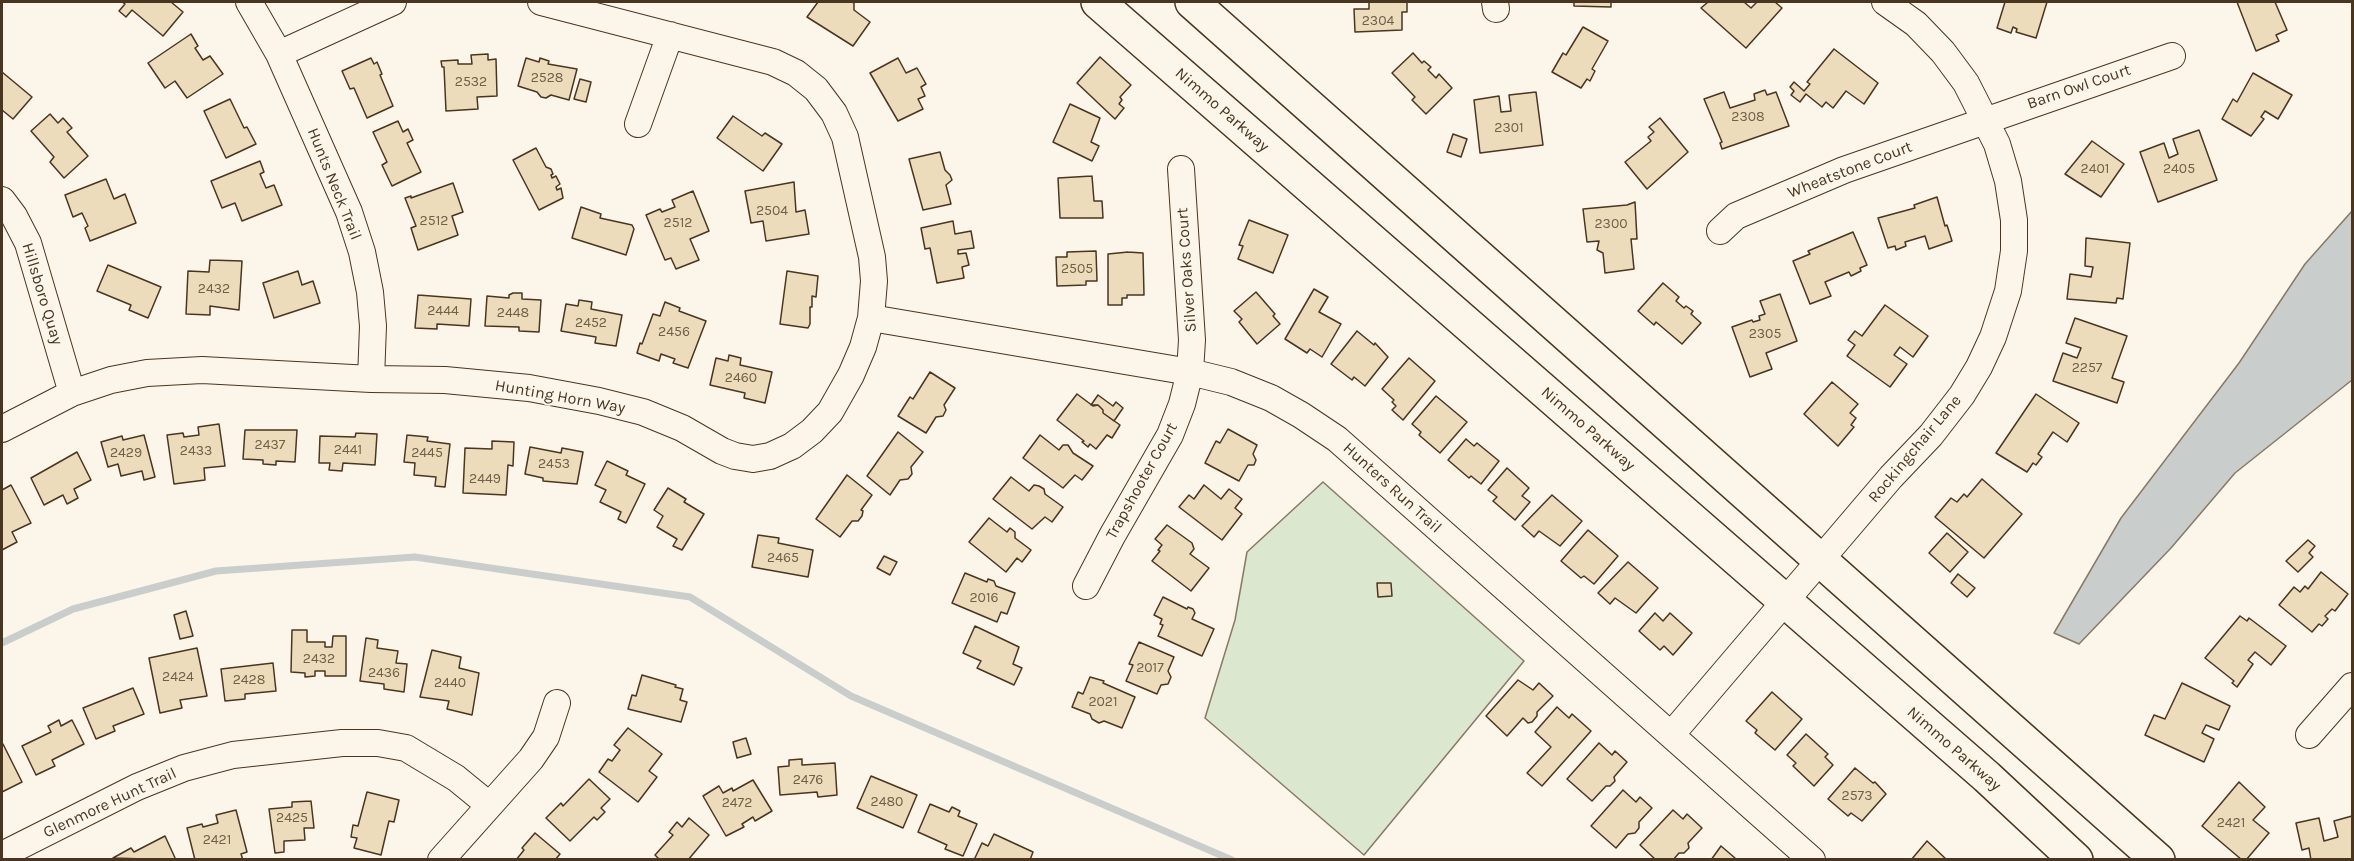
<!DOCTYPE html>
<html>
<head>
<meta charset="utf-8">
<style>
	body { margin:0 }
	#map { position:relative; width:2354px; height:861px; overflow:hidden; background:#fbf6e9; font-family:Karla,sans-serif }
	canvas { display:block }
	.frame { position:absolute; inset:0; border:3px solid #4a3520; pointer-events:none }
</style>
</head>
<body>
<div id="map">
<canvas width="2354" height="861"></canvas>
<div class="frame"></div>
</div>
<script>
const context = document.querySelector('canvas').getContext('2d');
context.lineJoin = 'round';
function paint(path, color) { context.fillStyle = color; context.fill(path, 'evenodd'); }
const toPath = rows => new Path2D(rows.map(r => 'M' + r).join(''));
function strokePath(path, color, width, dash) { context.strokeStyle = color; context.lineWidth = width; context.lineCap = dash ? 'butt' : 'round'; context.setLineDash(dash || []); context.stroke(path); }
function label(font, color, halo, rows, align = 'center') {
  context.font = font + ' Karla,sans-serif'; context.lineWidth = 4.5; context.setLineDash([]); context.textBaseline = 'middle'; context.strokeStyle = halo; context.fillStyle = color; for (const [text, x, y, turn = 0] of rows) {
    context.save(); context.translate(x, y); context.rotate((+turn || 0) * Math.PI / 180); context.textAlign = isNaN(turn) ? turn : align; if (halo) context.strokeText(text, 0, 0); context.fillText(text, 0, 0); context.restore();
  }
}
const green = toPath([
	[1323,482,1524,661,1364,855,1205,718,1235,620,1247,552,1323,482]
]);
const water = toPath([
	[2352,211,2352,380,2235,473,2171,548,2079,644,2054,633,2121,518,2239,363,2305,264,2352,211]
]);
const stream = toPath([
	[2,643,73,609,216,571,415,557,690,597,851,696,1232,860]
]);
const building = toPath([
	[122,2,171,2,183,12,163,36,132,10,126,17,119,11,125,4,122,2],
	[818,2,852,2,854,3,854,10,870,22,853,46,807,17,818,2],
	[1369,2,1407,2,1407,12,1402,12,1402,30,1355,32,1354,9,1369,9,1369,2],
	[1574,2,1611,2,1611,7,1574,6,1574,2],
	[1708,2,1744,2,1751,8,1757,2,1775,2,1782,8,1746,48,1701,8,1708,2],
	[2005,2,2047,2,2036,38,2016,32,2017,29,2013,27,2011,33,1997,28,2005,2],
	[2237,2,2275,2,2287,30,2276,35,2279,41,2256,51,2237,2],
	[1583,27,1608,41,1592,69,1595,71,1590,81,1587,79,1581,88,1552,72,1563,53,1566,55,1583,27],
	[191,34,198,46,195,48,203,60,210,56,223,74,187,98,175,81,165,88,148,63,191,34],
	[1834,49,1878,83,1864,104,1846,91,1833,108,1826,102,1822,107,1806,94,1800,102,1791,95,1794,91,1790,87,1794,82,1804,91,1810,84,1807,82,1834,49],
	[1413,53,1422,63,1424,61,1431,67,1428,70,1436,78,1439,74,1452,88,1426,114,1412,100,1415,97,1392,73,1413,53],
	[488,54,488,60,496,59,497,96,477,97,478,109,446,111,444,67,442,67,441,61,458,60,458,64,472,64,471,55,488,54],
	[1100,57,1131,85,1120,97,1122,100,1119,104,1124,108,1115,119,1077,83,1100,57],
	[371,58,374,64,377,62,382,74,380,75,393,106,367,118,354,88,350,89,342,71,371,58],
	[526,58,539,62,540,58,549,61,548,64,577,69,569,100,551,95,546,98,541,97,537,92,518,86,526,58],
	[898,58,906,73,917,68,926,84,921,87,925,96,918,99,923,109,898,121,870,73,898,58],
	[2,72,32,97,13,119,2,110,2,72],
	[2253,73,2292,95,2278,119,2265,111,2261,117,2264,119,2251,136,2222,119,2233,99,2237,102,2253,73],
	[580,79,591,82,586,102,574,99,580,79],
	[1765,90,1767,95,1776,92,1789,126,1722,149,1720,143,1722,142,1704,99,1724,92,1730,108,1755,100,1754,94,1765,90],
	[1536,92,1543,145,1480,153,1474,100,1499,96,1501,112,1511,111,1509,95,1536,92],
	[230,99,244,128,247,127,256,144,226,158,204,111,230,99],
	[1070,104,1100,118,1091,142,1099,146,1092,161,1053,142,1070,104],
	[50,114,58,123,63,118,72,128,67,132,88,156,64,178,50,162,54,157,31,131,50,114],
	[733,116,762,136,765,133,782,144,763,171,717,138,733,116],
	[1660,118,1688,152,1647,189,1625,162,1651,141,1648,137,1654,132,1649,127,1660,118],
	[398,121,403,132,408,129,413,140,407,143,421,172,392,186,382,165,387,162,373,132,398,121],
	[2199,130,2217,180,2158,202,2140,152,2164,143,2169,158,2178,154,2173,139,2199,130],
	[1453,134,1467,139,1461,157,1447,152,1453,134],
	[2092,141,2124,164,2101,197,2065,174,2092,141],
	[536,148,546,167,551,169,553,174,551,175,552,178,556,176,560,184,556,187,557,190,561,188,563,198,539,210,513,160,536,148],
	[940,152,945,170,950,175,952,180,946,185,951,204,923,210,909,159,940,152],
	[260,161,264,172,260,174,266,188,274,185,282,205,242,221,235,203,222,208,211,181,260,161],
	[1092,176,1094,201,1102,201,1103,218,1060,218,1058,178,1092,176],
	[106,179,114,199,125,194,136,223,90,241,85,228,88,226,82,213,73,217,65,195,106,179],
	[794,182,796,212,805,210,809,234,766,241,763,221,751,223,745,191,794,182],
	[453,183,463,212,452,216,458,235,418,250,411,228,416,226,405,198,411,196,411,198,453,183],
	[693,191,709,231,690,239,699,260,676,269,671,258,665,260,646,215,660,209,662,212,675,207,672,200,693,191],
	[1937,197,1945,226,1947,225,1952,241,1929,249,1925,236,1905,242,1906,246,1896,250,1895,246,1888,248,1878,218,1915,208,1914,205,1937,197],
	[1635,202,1637,239,1631,239,1634,269,1605,273,1603,253,1597,250,1599,241,1587,242,1583,209,1627,205,1635,202],
	[581,207,601,214,600,218,632,225,634,229,626,255,572,238,581,207],
	[1249,220,1288,235,1273,273,1238,259,1243,246,1239,245,1249,220],
	[953,221,955,234,971,231,974,248,958,250,958,254,966,253,969,265,962,267,964,278,937,283,930,248,925,249,921,228,953,221],
	[1853,232,1867,265,1860,268,1861,271,1851,276,1849,272,1825,282,1831,296,1810,304,1793,261,1810,254,1808,251,1853,232],
	[2086,238,2130,243,2123,299,2117,298,2116,303,2067,299,2070,274,2091,277,2093,267,2085,266,2086,238],
	[1096,251,1097,281,1086,281,1086,285,1057,286,1056,257,1067,257,1067,252,1096,251],
	[1128,252,1143,253,1144,295,1127,295,1127,298,1122,298,1122,305,1108,305,1108,254,1128,252],
	[210,260,242,261,239,310,210,306,210,315,186,314,188,271,209,272,210,260],
	[108,265,161,287,148,318,129,310,131,305,97,291,108,265],
	[298,271,302,285,313,281,320,303,274,318,263,283,298,271],
	[787,271,818,276,816,297,812,296,812,307,810,307,810,324,808,328,780,324,787,271],
	[1663,283,1679,297,1676,301,1684,308,1686,306,1693,311,1691,314,1701,323,1682,344,1656,322,1654,325,1638,311,1663,283],
	[1314,289,1328,297,1319,312,1341,324,1322,357,1310,349,1307,353,1285,339,1314,289],
	[1256,292,1275,314,1273,316,1280,324,1257,344,1239,322,1242,319,1234,311,1256,292],
	[513,293,522,293,522,299,541,300,539,332,519,331,519,327,485,326,487,296,509,298,509,295,513,293],
	[1780,294,1797,341,1766,353,1772,369,1750,377,1732,327,1752,320,1753,322,1760,320,1759,316,1765,314,1760,301,1780,294],
	[418,295,471,299,469,326,437,324,437,329,415,328,418,295],
	[579,300,592,302,591,309,622,315,616,346,595,343,596,337,561,331,566,304,578,306,579,300],
	[665,302,680,308,679,311,706,321,688,368,673,363,675,359,661,354,659,361,637,353,640,343,642,344,653,314,660,316,665,302],
	[1885,305,1928,336,1913,357,1900,347,1894,355,1907,364,1890,387,1847,356,1855,345,1848,340,1855,331,1862,336,1885,305],
	[2075,318,2127,336,2112,378,2124,382,2117,403,2053,381,2063,353,2077,358,2081,348,2066,343,2075,318],
	[1357,331,1374,345,1375,343,1388,357,1365,386,1354,377,1352,380,1331,364,1357,331],
	[729,355,741,358,740,365,772,372,765,403,744,398,745,393,710,385,716,358,728,361,729,355],
	[1409,358,1435,381,1403,420,1392,410,1396,406,1392,402,1394,400,1382,389,1409,358],
	[930,372,955,388,944,405,946,410,943,416,936,417,926,433,898,416,910,397,913,399,930,372],
	[1832,382,1858,404,1850,413,1856,418,1851,425,1854,427,1838,446,1804,414,1832,382],
	[1077,394,1093,406,1098,405,1103,410,1103,413,1120,425,1112,438,1107,435,1096,449,1090,444,1088,447,1082,442,1084,441,1057,420,1077,394],
	[2036,394,2079,423,2067,442,2053,432,2038,454,2042,457,2036,465,2033,463,2027,472,1996,453,2036,394],
	[1098,395,1113,406,1116,402,1123,408,1114,421,1103,413,1103,410,1098,405,1091,405,1098,395],
	[1436,396,1467,422,1440,453,1419,435,1421,432,1412,424,1436,396],
	[219,424,225,466,204,468,205,480,174,484,167,435,183,433,184,437,199,435,198,427,219,424],
	[1228,429,1257,445,1253,454,1256,460,1254,465,1248,465,1239,481,1205,463,1216,441,1220,443,1228,429],
	[245,430,297,430,295,462,276,461,276,465,263,464,263,460,243,459,245,430],
	[898,432,923,452,911,467,912,474,908,479,900,480,890,495,867,476,898,432],
	[356,433,377,434,375,465,343,463,342,471,329,470,330,463,319,463,320,436,355,437,356,433],
	[144,435,155,477,144,480,142,471,121,476,118,464,108,467,101,442,122,436,123,440,144,435],
	[407,435,428,437,427,441,450,444,445,487,435,486,436,477,414,475,415,463,404,462,407,435],
	[1040,435,1059,450,1063,445,1068,445,1073,453,1093,466,1082,480,1075,475,1063,488,1023,458,1040,435],
	[1466,439,1474,446,1477,443,1499,461,1481,484,1471,476,1469,478,1448,460,1466,439],
	[492,441,514,442,513,466,508,465,506,495,463,493,465,448,492,449,492,441],
	[530,447,561,453,562,448,583,452,577,484,543,481,543,478,525,474,530,447],
	[77,452,91,480,74,489,78,498,67,504,63,495,44,505,31,478,77,452],
	[607,461,628,471,626,475,645,484,626,523,618,519,621,512,600,502,606,490,595,485,607,461],
	[1507,468,1529,488,1522,496,1530,502,1515,520,1493,501,1497,497,1488,490,1507,468],
	[847,475,872,495,861,510,863,511,862,516,858,521,852,521,840,537,816,519,847,475],
	[1011,477,1029,491,1034,485,1039,486,1044,489,1045,494,1063,507,1052,522,1045,517,1032,529,993,499,1011,477],
	[1982,479,2022,514,1984,558,1935,517,1951,498,1957,502,1964,494,1967,497,1982,479],
	[11,485,31,523,12,532,17,542,2,550,2,490,11,485],
	[1204,485,1221,499,1229,489,1242,499,1235,508,1242,514,1222,540,1179,507,1189,495,1194,499,1204,485],
	[668,488,686,499,684,502,704,514,682,550,673,546,677,539,657,527,663,516,654,510,668,488],
	[1552,495,1582,521,1560,546,1539,531,1534,537,1522,526,1552,495],
	[989,518,1007,532,1010,528,1015,532,1015,538,1031,550,1022,562,1017,558,1006,572,969,542,989,518],
	[1167,525,1192,543,1194,549,1190,554,1209,568,1191,591,1152,561,1160,551,1158,550,1162,545,1155,539,1167,525],
	[1588,530,1618,556,1594,584,1584,576,1581,578,1561,561,1588,530],
	[1947,533,1968,552,1950,572,1929,553,1947,533],
	[758,535,779,538,778,543,813,550,808,577,752,567,758,535],
	[2308,540,2315,546,2309,553,2313,557,2298,572,2286,561,2308,540],
	[884,556,897,562,890,575,877,568,884,556],
	[1628,562,1658,588,1636,613,1615,598,1610,604,1598,593,1628,562],
	[2321,572,2348,594,2335,611,2332,609,2325,616,2328,619,2322,626,2319,624,2312,632,2279,605,2294,587,2300,592,2305,586,2308,589,2321,572],
	[965,573,987,582,988,579,994,581,996,586,1015,593,1007,614,1001,612,997,622,952,603,965,573],
	[1958,574,1975,588,1967,597,1951,583,1958,574],
	[1377,583,1391,583,1392,596,1378,597,1377,583],
	[1163,597,1187,609,1188,607,1193,609,1195,613,1192,619,1214,629,1202,656,1158,636,1163,625,1160,624,1162,619,1154,615,1163,597],
	[186,611,193,636,180,639,174,615,186,611],
	[1655,613,1663,621,1670,613,1692,633,1673,655,1664,646,1660,650,1639,631,1655,613],
	[2240,616,2247,621,2249,618,2286,646,2271,665,2255,652,2248,660,2253,664,2237,687,2232,683,2234,681,2205,658,2240,616],
	[975,626,1019,647,1013,664,1022,668,1014,685,977,668,981,661,963,653,975,626],
	[292,630,307,630,307,642,325,642,325,647,332,647,333,636,346,636,346,676,325,676,325,671,315,671,315,676,305,677,305,673,291,672,292,630],
	[366,638,378,640,377,648,398,651,396,663,407,664,404,692,384,689,384,684,360,681,366,638],
	[1139,642,1174,657,1168,671,1171,677,1168,684,1161,685,1157,694,1126,681,1133,665,1129,664,1139,642],
	[197,648,207,696,180,700,182,708,160,713,149,658,197,648],
	[432,650,461,657,459,668,479,673,472,715,447,709,449,701,420,697,432,650],
	[273,663,276,691,245,694,245,699,225,701,221,669,273,663],
	[642,675,676,685,675,687,683,689,680,700,687,702,681,722,628,709,632,695,636,696,642,675],
	[1090,677,1104,681,1103,683,1135,697,1122,728,1104,721,1099,723,1092,719,1090,714,1072,707,1078,692,1083,694,1090,677],
	[1518,680,1533,690,1539,683,1553,696,1537,712,1537,716,1532,722,1528,723,1523,718,1507,736,1486,716,1518,680],
	[2182,683,2230,706,2219,730,2206,725,2202,733,2214,739,2204,762,2145,735,2154,715,2165,719,2182,683],
	[133,688,144,714,113,726,115,731,96,739,83,708,133,688],
	[1772,692,1802,719,1775,750,1755,733,1757,730,1746,721,1772,692],
	[1557,707,1569,718,1572,714,1591,731,1542,786,1527,773,1551,747,1535,732,1557,707],
	[59,720,61,726,72,720,84,744,52,760,55,766,36,775,22,746,51,732,48,726,59,720],
	[628,728,662,754,649,771,657,777,638,802,599,772,608,759,612,761,620,750,614,745,628,728],
	[1806,734,1828,754,1825,757,1833,765,1814,786,1793,766,1796,763,1787,755,1806,734],
	[746,738,751,754,737,758,733,742,746,738],
	[1599,743,1612,755,1615,751,1627,762,1614,777,1615,781,1610,786,1606,786,1592,801,1567,779,1599,743],
	[3,744,22,782,2,792,2,745,3,744],
	[802,759,802,765,835,763,837,795,818,797,817,792,780,795,778,767,789,766,789,760,802,759],
	[1855,768,1873,783,1875,782,1886,794,1862,821,1851,813,1848,816,1828,799,1855,768],
	[871,776,917,795,903,828,857,808,871,776],
	[589,779,610,799,601,808,605,812,597,820,594,817,570,841,546,818,561,803,563,806,589,779],
	[753,780,772,811,755,821,753,817,742,824,744,827,726,836,703,796,719,786,723,793,732,788,733,791,753,780],
	[2239,782,2265,807,2253,820,2269,833,2246,860,2242,860,2202,826,2239,782],
	[1623,790,1636,802,1640,797,1652,808,1639,822,1639,828,1635,833,1628,834,1616,848,1591,826,1623,790],
	[367,792,399,800,394,822,389,821,381,855,354,848,357,838,351,837,353,825,358,826,367,792],
	[311,801,314,828,304,828,305,840,284,841,284,852,275,853,269,809,292,807,292,802,311,801],
	[930,804,949,812,952,807,960,811,958,816,977,824,963,856,945,849,947,845,918,832,930,804],
	[236,810,247,852,241,854,243,860,195,860,187,828,202,824,203,827,218,823,216,815,236,810],
	[1673,810,1683,819,1687,814,1702,828,1688,843,1689,848,1684,853,1679,853,1673,860,1656,860,1640,845,1673,810],
	[2352,816,2352,860,2311,860,2309,848,2302,850,2296,823,2319,818,2324,841,2338,837,2334,821,2352,816],
	[689,818,709,835,688,860,660,860,655,855,673,835,669,832,677,822,682,827,689,818],
	[535,833,560,854,555,860,516,860,524,850,522,848,535,833],
	[994,834,1033,852,1030,860,974,860,982,843,988,846,994,834],
	[165,836,176,860,113,858,131,848,134,852,165,836],
	[1927,841,1947,860,1911,860,1927,841],
	[1721,846,1735,858,1734,860,1711,860,1721,846]
]);
const minor = toPath([
	[249,2,279,54,349,212,362,252,370,292,373,326,371,379],
	[1495,2,1496,9],
	[279,54,393,2],
	[638,124,670,35],
	[2,200,14,216,28,243,72,393],
	[1720,231,1736,216,1844,170,2172,56],
	[871,318,1190,372,1231,382,1271,398,1301,415,1337,439,1812,860],
	[2,429,72,393,111,380,147,373,202,370,371,379,445,380,529,388,599,401,643,412,682,428,722,451,735,456,753,459,770,456,792,446,812,431,830,412,851,375,863,347,871,318,874,281,872,257,845,137,834,113,816,89,796,73,773,62,541,2],
	[1086,586,1112,536,1170,435,1182,404,1190,372,1192,340,1181,169],
	[1671,735,1891,477,1931,435,1962,395,1979,367,1993,337,2008,291,2014,251,2014,220,2008,181,1997,144,1966,83,1943,52,1916,24,1885,2],
	[2309,735,2352,686],
	[2,855,137,787,184,768,233,755,342,743,378,743,406,748,456,778,489,805],
	[441,860,531,759,546,737,557,703]
]);
const highway = toPath([
	[1098,2,1987,777,2076,860],
	[1192,2,2158,860]
]);
const numberNames = [
	["2304",1378,21],
	["2528",547,78],
	["2532",471,82],
	["2308",1748,117],
	["2301",1509,128],
	["2401",2095,169],
	["2405",2179,169],
	["2504",772,211],
	["2512",434,221],
	["2512",678,223],
	["2300",1611,224],
	["2505",1077,269],
	["2432",214,289],
	["2444",443,311],
	["2448",513,313],
	["2452",591,323],
	["2456",674,332],
	["2305",1765,334],
	["2257",2087,368],
	["2460",741,378],
	["2437",270,445],
	["2441",348,450],
	["2433",196,451],
	["2429",126,453],
	["2445",427,453],
	["2453",554,464],
	["2449",485,479],
	["2465",783,558],
	["2016",984,598],
	["2432",319,659],
	["2017",1150,668],
	["2436",384,673],
	["2424",178,677],
	["2428",249,680],
	["2440",450,683],
	["2021",1103,702],
	["2476",808,780],
	["2573",1857,796],
	["2480",887,802],
	["2472",737,803],
	["2425",292,818],
	["2421",2231,823],
	["2421",217,840]
];
const streetNames = [
	["Barn Owl Court",2079,87,-19],
	["Nimmo Parkway",1222,110,41],
	["Wheatstone Court",1850,170,-21],
	["Hunts Neck Trail",334,184,68],
	["Silver Oaks Court",1187,270,-94],
	["Hillsboro Quay",42,294,73],
	["Hunting Horn Way",560,397,10],
	["Nimmo Parkway",1588,429,41],
	["Rockingchair Lane",1915,449,-50],
	["Trapshooter Court",1142,481,-61],
	["Hunters Run Trail",1392,488,42],
	["Nimmo Parkway",1954,749,41],
	["Glenmore Hunt Trail",110,803,-25]
];
paint(green, '#dce7d0');
strokePath(green, '#887966', 1.5);
paint(water, '#c9cecd');
strokePath(water, '#887966', 1.5);
strokePath(stream, '#c9cecd', 7);
paint(building, '#ecdcbc');
strokePath(building, '#4a3520', 1.5);
strokePath(minor, '#4a3520', 28);
strokePath(highway, '#4a3520', 36);
strokePath(minor, '#fbf6e9', 26);
strokePath(highway, '#fbf6e9', 33);
label('14px', '#725f47', null, numberNames);
label('16px', '#4a3520', '#fbf6e9', streetNames);
</script>
</body>
</html>
